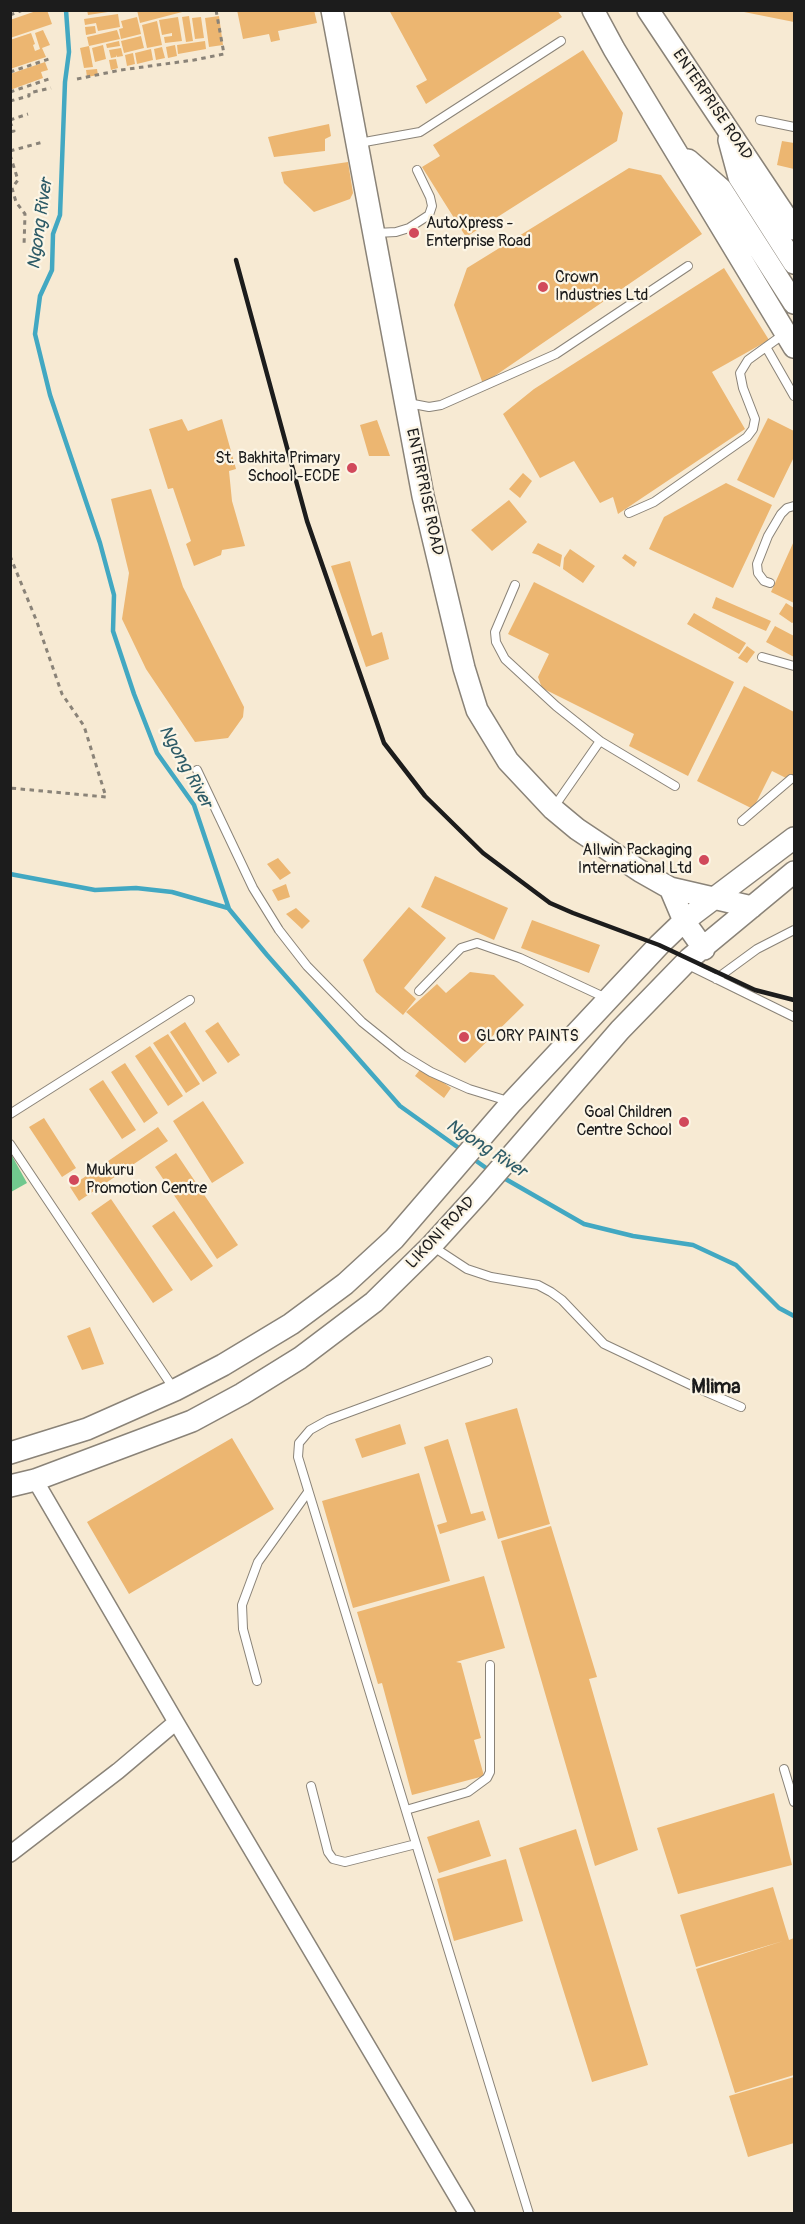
<!DOCTYPE html>
<html>
<head>
<meta charset="utf-8">
<style>
	body { margin:0 }
	#map { position:relative; width:805px; height:2224px; overflow:hidden; background:#f7ead3; font-family:Pangolin,sans-serif }
	canvas { display:block }
	.frame { position:absolute; inset:0; border:12px solid #1c1c1c; pointer-events:none }
</style>
</head>
<body>
<div id="map">
<canvas width="805" height="2224"></canvas>
<div class="frame"></div>
</div>
<script>
const context = document.querySelector('canvas').getContext('2d');
context.lineJoin = 'round';
function paint(path, color) { context.fillStyle = color; context.fill(path, 'evenodd'); }
const toPath = rows => new Path2D(rows.map(r => 'M' + r).join(''));
function strokePath(path, color, width, dash) { context.strokeStyle = color; context.lineWidth = width; context.lineCap = dash ? 'butt' : 'round'; context.setLineDash(dash || []); context.stroke(path); }
function label(font, color, halo, rows, align = 'center') {
  context.font = font + ' Pangolin,sans-serif'; context.lineWidth = 4.5; context.setLineDash([]); context.textBaseline = 'middle'; context.strokeStyle = halo; context.fillStyle = color; for (const [text, x, y, turn = 0] of rows) {
    context.save(); context.translate(x, y); context.rotate((+turn || 0) * Math.PI / 180); context.textAlign = isNaN(turn) ? turn : align; if (halo) context.strokeText(text, 0, 0); context.fillText(text, 0, 0); context.restore();
  }
}
const green = toPath([
	[11,1154,27,1183,11,1192,10,1192]
]);
const stream = toPath([
	[66,10,69,52,65,82,60,215,53,234,52,270,40,296,35,334,50,395,100,543,114,595,113,631,134,694,157,753,194,805,229,909,267,955,400,1106,463,1151],
	[10,874,95,890,136,888,172,892,228,908],
	[472,1158,489,1170],
	[502,1177,584,1224,633,1236,693,1245,736,1265,779,1308,794,1316]
]);
const building = toPath([
	[39,10,47,10,52,24,10,38,10,20],
	[87,10,108,10,108,12,88,15],
	[137,10,186,10,186,11,140,23],
	[237,10,314,10,317,23,278,31,280,40,271,42,269,34,243,39],
	[389,10,557,10,562,17,426,104,416,86,427,80],
	[745,10,794,10,794,22,744,12],
	[118,14,120,27,98,31,96,23,85,25,84,19],
	[189,16,193,41,186,42,182,17],
	[219,16,223,45,209,47,205,18],
	[137,17,141,34,121,39,119,29,123,28,121,21],
	[178,17,182,41,165,43,164,37,172,36,172,33,162,35,159,20],
	[201,17,204,38,195,39,192,18],
	[157,21,162,45,147,48,142,25],
	[95,26,96,33,86,35,85,27],
	[43,30,50,45,42,48,46,57,10,69,10,40,31,33,35,44,33,45,35,51,40,49,35,33],
	[117,30,120,39,89,46,87,37],
	[141,36,144,48,124,53,121,41],
	[119,41,120,46,107,48,106,44],
	[205,41,206,49,178,54,177,45],
	[103,45,106,59,95,62,92,48],
	[175,45,177,56,168,58,166,47],
	[89,46,93,67,84,68,80,48],
	[162,47,165,58,156,60,154,49],
	[121,48,123,56,117,57,116,55,116,57,111,58,109,50],
	[151,49,153,60,137,64,135,53],
	[583,50,623,113,617,141,466,237,422,167,440,156,433,145],
	[133,53,135,64,127,66,125,55],
	[116,59,118,68,111,70,109,60],
	[45,62,48,70,41,72,43,78,10,90,10,74],
	[97,69,98,75,87,77,86,70],
	[329,124,331,136,325,139,325,151,274,157,268,137],
	[782,141,794,143,794,169,777,165],
	[348,162,353,193,350,199,314,212,284,183,281,172],
	[629,168,661,175,702,234,483,384,454,305,467,268],
	[724,268,769,340,712,372,745,429,618,514,613,497,600,503,574,461,540,478,503,414,534,389],
	[768,418,794,431,794,457,774,498,737,480],
	[182,419,188,431,222,419,236,469,229,471,232,501,245,546,222,550,221,555,194,566,186,544,191,541,173,488,168,489,149,429],
	[377,420,390,456,369,456,360,425],
	[523,473,532,481,520,498,509,489],
	[726,483,772,505,733,588,649,549,664,517],
	[151,489,183,587,244,707,243,717,228,738,195,742,146,669,122,619,129,573,111,499],
	[509,500,527,522,492,551,471,530],
	[794,541,794,603,771,592],
	[538,543,562,555,560,567,538,555,532,553],
	[570,549,595,566,583,583,563,569,564,558],
	[625,554,637,562,634,567,622,558],
	[350,561,372,636,382,632,389,659,366,667,331,566],
	[534,582,734,682,688,776,629,746,634,734,542,688,538,677,549,654,508,634],
	[716,597,771,621,766,631,712,608],
	[786,603,794,608,794,622,792,623,779,614],
	[694,613,746,643,739,654,687,624],
	[775,626,794,636,794,657,766,642],
	[747,646,755,652,747,663,738,658],
	[744,686,794,712,794,782,772,771,753,809,697,781],
	[278,858,291,873,280,880,267,864],
	[435,876,508,908,494,940,421,907],
	[286,884,290,897,278,901,272,890],
	[409,907,446,938,404,988,416,999,403,1015,376,992,363,960],
	[296,908,310,921,302,929,286,914],
	[532,920,600,945,589,973,521,948],
	[470,972,494,975,524,1005,465,1063,406,1012,437,984,446,993],
	[185,1022,217,1073,203,1082,170,1032],
	[218,1022,240,1055,228,1063,205,1031],
	[168,1034,200,1084,186,1093,153,1043],
	[150,1046,183,1096,168,1106,135,1056],
	[125,1063,158,1113,144,1123,111,1072],
	[422,1067,451,1088,444,1098,415,1076],
	[103,1080,136,1130,122,1139,89,1089],
	[203,1101,244,1163,212,1183,173,1121],
	[44,1118,76,1168,62,1177,29,1127],
	[158,1127,168,1141,79,1201,70,1187],
	[176,1153,238,1245,217,1259,155,1167],
	[111,1199,173,1290,153,1303,91,1213],
	[174,1211,213,1266,191,1281,152,1226],
	[90,1327,104,1364,82,1370,67,1336],
	[517,1408,550,1524,498,1539,465,1423],
	[400,1424,406,1444,362,1458,355,1439],
	[232,1438,274,1509,129,1594,87,1522],
	[448,1439,471,1514,483,1511,486,1520,440,1534,437,1525,447,1522,424,1447],
	[419,1473,450,1581,353,1608,322,1501],
	[551,1526,597,1677,589,1679,638,1850,595,1866,501,1541],
	[484,1576,505,1648,456,1662,461,1663,481,1738,474,1740,484,1776,412,1795,382,1683,378,1684,357,1612],
	[774,1793,792,1865,678,1894,657,1828],
	[479,1820,491,1856,439,1873,427,1837],
	[576,1829,648,2065,592,2082,519,1848],
	[506,1859,523,1921,454,1941,437,1879],
	[773,1887,789,1940,794,1938,794,2075,735,2093,696,1969,783,1941,696,1967,680,1915],
	[794,2077,794,2143,748,2157,729,2096]
]);
const path = toPath([
	[10,15,23,10],
	[10,72,49,59],
	[77,79,121,70,194,60,224,54,216,10],
	[10,92,49,79],
	[10,101,29,96,29,93,51,88],
	[10,120,28,114],
	[10,122,14,131,10,132],
	[10,151,43,142],
	[10,155,18,180,12,188,16,202,25,214,24,246],
	[10,556,37,622,62,694,84,726,106,797,10,788]
]);
const lane = toPath([
	[760,120,794,127],
	[359,143,420,132,561,41],
	[376,233,396,232,409,228,429,215,432,206,430,197,417,170],
	[766,347,794,396],
	[408,403,429,407,441,405,556,354,688,266],
	[629,513,654,502,747,437,753,429,755,419,743,388,740,373,748,360,784,334],
	[770,583,764,581,758,573,757,564,768,536,781,514,787,508,794,506],
	[515,585,495,632,496,642,505,659,556,706,600,741,554,807],
	[762,657,794,666],
	[600,741,675,786],
	[197,770,253,888,279,930,307,966,362,1022,403,1055,431,1072,469,1089,508,1101],
	[742,821,791,779],
	[686,964,794,1017],
	[716,979,757,949,794,930],
	[419,991,461,948,477,943,520,958,606,998],
	[10,1114,190,1000],
	[10,1144,174,1389],
	[432,1246,467,1269,491,1277,538,1285,551,1292,562,1300,604,1344,697,1388,741,1407],
	[488,1361,328,1420,310,1430,299,1443,298,1457,529,2214],
	[257,1681,243,1629,242,1605,258,1562,308,1492],
	[784,1769,794,1802],
	[311,1786,328,1852,333,1859,345,1862,416,1844],
	[406,1810,468,1792,487,1778,490,1772,490,1665]
]);
const street = toPath([
	[35,1480,176,1722,467,2214],
	[10,1854,118,1771,176,1722]
]);
const secondary = toPath([
	[332,10,423,496,464,668,477,710,508,761,553,809,577,829,640,871,670,888],
	[593,10,614,49,794,347],
	[648,10,794,229],
	[729,140,739,177,794,263],
	[688,160,721,189,794,303],
	[704,949,684,921,670,888,752,907],
	[10,1453,87,1429,175,1390,223,1365,291,1324,345,1284,394,1239,512,1102,659,945,684,921,794,838],
	[10,1486,35,1480,192,1421,242,1394,300,1358,374,1302,431,1246,480,1192,620,1030,689,959,794,872]
]);
const rail = toPath([
	[236,260,307,521,384,743,425,796,483,853,550,903,573,913,659,945,755,990,794,1000]
]);
const markers = [
	[414,233,6,"#d1495b"],
	[543,287,6,"#d1495b"],
	[352,468,6,"#d1495b"],
	[704,860,6,"#d1495b"],
	[464,1037,6,"#d1495b"],
	[684,1122,6,"#d1495b"],
	[74,1180,6,"#d1495b"]
];
const streetNames = [
	["ENTERPRISE ROAD",712,105,56],
	["ENTERPRISE ROAD",424,492,78],
	["LIKONI ROAD",441,1233,-47]
];
const poiNames = [
	["AutoXpress -",426,224],
	["Enterprise Road",426,242],
	["Crown",555,278],
	["Industries Ltd",555,296],
	["St. Bakhita Primary",340,459,"right"],
	["School -ECDE",340,477,"right"],
	["Allwin Packaging",692,851,"right"],
	["International Ltd",692,869,"right"],
	["GLORY PAINTS",476,1037],
	["Goal Children",672,1113,"right"],
	["Centre School",672,1131,"right"],
	["Mukuru",86,1171],
	["Promotion Centre",86,1189]
];
const waterNames = [
	["Ngong River",41,224,-82],
	["Ngong River",185,767,61],
	["Ngong River",486,1149,33]
];
const quarterNames = [
	["Mlima",716,1388]
];
paint(green, '#71c88e');
strokePath(stream, '#42a8c2', 4.5);
paint(building, '#ecb671');
strokePath(lane, '#8a8378', 10);
strokePath(street, '#8a8378', 18);
strokePath(secondary, '#8a8378', 24);
strokePath(path, '#8a8378', 3, [4.5, 4.5]);
strokePath(lane, '#fff', 8);
strokePath(street, '#fff', 15);
strokePath(secondary, '#fff', 21);
strokePath(rail, '#1c1c1c', 4.5);
for (const [x, y, r, color] of markers) { const dot = new Path2D(); dot.arc(x, y, r, 0, 2 * Math.PI); context.fillStyle = color; context.fill(dot); strokePath(dot, '#fcf5e5', 2); }
label('16px', '#1c1c1c', '#fcf5e5', streetNames);
label('16px', '#1c1c1c', '#fcf5e5', poiNames, 'left');
label('italic 18px', '#2d5b67', '#fcf5e5', waterNames);
label('bold 20px', '#1c1c1c', '#fcf5e5', quarterNames);
</script>
</body>
</html>
